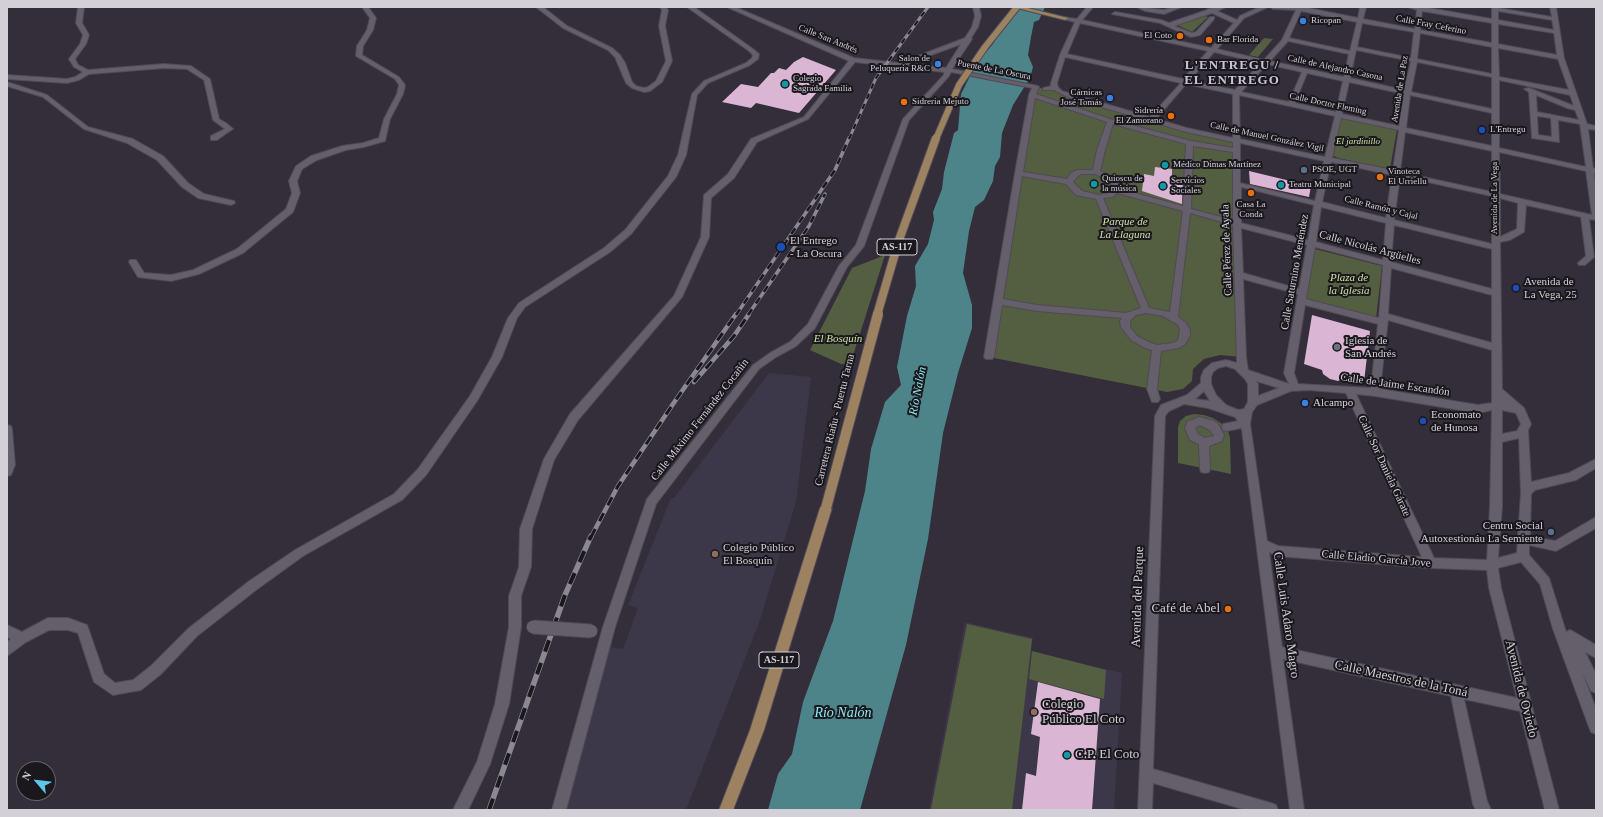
<!DOCTYPE html>
<html>
<head>
<meta charset="utf-8">
<style>
	body { margin:0 }
	#map { position:relative; width:1603px; height:817px; overflow:hidden; background:#332e3a; font-family:"Times New Roman",serif }
	canvas { display:block }
	.frame { position:absolute; inset:0; border:8px solid #d3d0d8; pointer-events:none }
	.north { position:absolute; left:16px; top:761px; width:40px; height:40px; box-sizing:border-box; background:#1a171d; border:1px solid #646168; border-radius:50%; rotate:298deg; font-size:11px; font-weight:700; line-height:16px; text-align:center; color:#d3d0d8 }
	.north::after { content:''; display:block; margin:auto; width:14px; height:18px; background:#5cc7e8; clip-path:polygon(50% 0,100% 100%,50% 72%,0 100%) }
</style>
</head>
<body>
<div id="map">
<canvas width="1603" height="817"></canvas>
<div class="frame"></div>
<div class="north">N</div>
</div>
<script>
const context = document.querySelector('canvas').getContext('2d');
context.lineJoin = 'round';
function paint(path, color) { context.fillStyle = color; context.fill(path, 'evenodd'); }
const toPath = rows => new Path2D(rows.map(r => 'M' + r).join(''));
function strokePath(path, color, width, dash) { context.strokeStyle = color; context.lineWidth = width; context.lineCap = dash ? 'butt' : 'round'; context.setLineDash(dash || []); context.stroke(path); }
function label(font, color, halo, rows, align = 'center') {
  context.font = font + ' "Times New Roman",serif'; context.lineWidth = 4; context.setLineDash([]); context.textBaseline = 'middle'; context.strokeStyle = halo; context.fillStyle = color; for (const [text, x, y, turn = 0] of rows) {
    context.save(); context.translate(x, y); context.rotate((+turn || 0) * Math.PI / 180); context.textAlign = isNaN(turn) ? turn : align; if (halo) context.strokeText(text, 0, 0); context.fillText(text, 0, 0); context.restore();
  }
}
const education = toPath([
	[769,373,811,377,796,502,760,620,686,810,562,810,596,681,610,647,623,649,638,608,628,605,671,498,674,498],
	[965,622,1033,638,1031,651,1122,673,1114,810,929,810]
]);
const green = toPath([
	[1205,16,1208,17,1192,32,1177,25],
	[1264,38,1273,39,1258,57,1249,55],
	[1036,87,1045,89,1055,88,1060,92,1119,110,1237,141,1241,357,1220,355,1204,359,1193,369,1192,381,1183,389,1167,392,989,357],
	[1345,118,1397,129,1390,169,1338,158,1332,155,1340,120],
	[1315,249,1382,266,1376,319,1306,299],
	[885,255,850,365,841,364,810,350,852,268],
	[1194,414,1204,415,1213,418,1222,424,1228,431,1230,438,1231,474,1178,463,1178,427,1180,421,1186,416],
	[967,624,1032,639,1012,810,937,810,931,809],
	[1032,651,1106,670,1104,699,1029,679]
]);
const water = toPath([
	[1013,7,1045,7,1039,20,1034,22,1031,37,1028,55,1033,67,1030,78,1013,105,1002,133,1000,157,995,166,993,181,984,200,975,207,969,231,963,273,972,305,972,328,958,373,943,433,928,539,906,645,860,810,768,810,778,774,792,754,803,702,833,621,865,491,871,449,885,402,901,385,897,367,907,316,916,286,915,266,928,244,934,220,933,212,942,189,944,172,954,133,958,130,961,94,977,62,993,44]
]);
const building = toPath([
	[803,57,836,70,799,113,756,103,751,108,722,102,741,84,758,87,771,73,774,73,779,68,786,70,794,62],
	[1155,167,1172,169,1172,179,1183,181,1182,204,1142,191,1144,174,1154,176],
	[1249,171,1311,186,1309,197,1250,184],
	[1312,315,1370,331,1364,382,1346,377,1338,381,1330,379,1323,374,1322,370,1304,364],
	[1038,682,1100,699,1092,810,1022,810,1026,773,1036,776,1040,737,1031,734]
]);
const minor = toPath([
	[78,7,84,7,82,23,89,35,86,44,75,59,78,65,88,70,164,64,191,66,210,79,219,119,226,123,233,129,231,130,217,140,211,140,211,136,225,129,213,120,204,80,187,69,164,68,89,74,79,80,67,83,7,79,7,75,67,79,75,77,83,72,74,67,69,59,80,44,83,35,76,23,78,7],
	[362,7,368,7,376,18,373,30,363,46,362,55,399,77,405,85,403,94,390,119,385,141,364,147,346,150,317,160,302,169,297,181,300,193,293,212,243,253,199,274,171,281,138,277,129,262,130,260,136,260,144,273,171,275,193,270,237,249,286,209,292,193,289,181,296,166,311,156,342,146,363,143,379,138,384,119,397,94,399,85,395,79,356,56,357,46,367,30,370,18,362,7],
	[536,7,543,7,567,26,612,48,620,55,625,63,632,82,636,86,644,88,648,87,656,81,666,61,659,26,662,10,660,7,666,7,668,10,665,26,672,61,662,82,650,91,644,92,632,88,626,83,615,57,608,50,563,28,536,7],
	[687,7,694,7,753,49,759,54,758,59,750,65,708,83,697,95,686,155,676,177,631,234,610,252,525,307,517,318,502,357,477,401,426,475,402,500,303,556,256,590,197,636,161,674,141,690,113,695,94,682,78,633,68,630,49,630,26,642,7,656,7,642,11,639,7,637,7,625,22,632,48,618,68,618,87,625,104,674,115,683,133,680,151,666,189,628,248,582,295,550,394,494,418,469,470,396,492,357,508,318,519,303,604,248,625,230,668,176,678,155,692,94,704,81,746,63,752,58,753,55,749,51,687,7],
	[727,7,735,7,854,58,907,64,910,59,965,38,972,27,975,16,973,7,979,7,981,16,978,27,971,38,972,39,952,69,1038,86,1039,87,1036,94,1113,120,1191,141,1233,148,1233,142,1186,132,1149,121,1067,97,1054,90,1043,90,1043,88,1051,86,1051,83,1060,55,1075,22,1063,19,1063,17,1077,19,1087,7,1093,7,1082,20,1211,48,1234,23,1212,13,1174,26,1192,33,1196,32,1210,17,1214,17,1214,19,1200,35,1191,37,1160,23,1112,14,1115,12,1161,20,1169,23,1207,10,1208,9,1217,7,1226,7,1217,11,1237,20,1240,16,1260,7,1268,7,1244,18,1217,49,1264,60,1282,40,1296,10,1273,9,1270,7,1303,7,1358,18,1360,7,1366,7,1363,19,1415,29,1417,10,1408,7,1423,7,1492,19,1492,7,1552,17,1550,7,1556,7,1564,58,1587,124,1596,126,1596,130,1588,129,1593,168,1596,169,1596,173,1594,173,1596,189,1596,220,1589,219,1594,257,1585,265,1579,265,1578,263,1586,256,1581,217,1526,205,1524,232,1510,240,1500,242,1502,389,1524,408,1531,424,1528,430,1531,482,1569,473,1596,459,1596,468,1576,480,1535,490,1531,494,1530,536,1555,541,1596,517,1596,528,1556,551,1529,545,1529,555,1549,578,1566,632,1570,630,1574,632,1596,645,1596,658,1585,652,1596,674,1596,693,1591,691,1582,672,1596,709,1596,734,1591,732,1589,727,1553,629,1540,584,1521,562,1498,568,1501,588,1559,810,1545,810,1520,711,1464,699,1487,801,1491,810,1476,810,1473,804,1451,696,1283,659,1304,810,1290,810,1242,430,1241,428,1227,431,1223,430,1222,427,1223,424,1238,421,1235,417,1208,408,1184,404,1169,411,1165,416,1153,769,1271,803,1276,805,1278,810,1246,810,1153,783,1152,810,1138,810,1155,416,1161,405,1187,395,1201,383,1201,377,1204,370,1212,363,1226,360,1237,363,1233,225,1190,213,1178,317,1186,323,1190,330,1190,336,1185,344,1179,348,1161,351,1157,389,1160,399,1158,402,1152,402,1147,389,1152,350,1145,348,1131,340,1121,327,1120,321,1122,318,1037,311,1002,305,994,357,992,359,986,359,984,357,1015,173,1029,95,1032,88,951,72,949,76,909,120,864,246,847,267,815,328,796,346,776,357,759,369,656,504,615,627,566,810,552,810,603,627,647,499,753,365,770,353,790,342,808,324,839,266,856,245,903,119,944,75,944,72,855,62,808,119,757,142,734,178,711,198,709,237,682,297,578,420,554,460,532,529,531,567,521,596,521,627,509,704,490,764,468,810,453,810,477,762,495,704,509,627,509,596,519,567,520,529,544,459,570,414,674,296,701,237,704,195,728,174,751,139,804,117,849,61,727,7],
	[1301,11,1357,22,1350,51,1289,38,1301,11],
	[1422,11,1492,23,1492,43,1420,30,1422,11],
	[1498,11,1552,20,1554,30,1498,20,1498,11],
	[1080,23,1208,51,1183,79,1067,54,1080,23],
	[1362,23,1414,32,1411,58,1357,47,1362,23],
	[1498,24,1554,33,1557,55,1498,44,1498,24],
	[1420,33,1492,47,1492,74,1417,59,1420,33],
	[1288,41,1349,54,1344,77,1270,61,1288,41],
	[961,44,946,68,913,64,915,61,961,44],
	[1498,48,1558,59,1569,90,1499,77,1498,48],
	[1356,50,1411,61,1404,90,1350,78,1356,50],
	[1214,52,1261,63,1235,90,1189,81,1214,52],
	[1065,57,1181,83,1150,117,1062,91,1058,87,1057,83,1065,57],
	[1417,62,1492,77,1492,109,1411,92,1417,62],
	[1267,64,1302,72,1289,102,1241,92,1267,64],
	[1307,73,1343,81,1336,112,1295,103,1307,73],
	[1499,80,1570,95,1574,106,1529,88,1524,89,1529,92,1532,138,1559,142,1558,120,1580,124,1586,167,1499,148,1499,80],
	[1349,82,1404,94,1399,126,1342,114,1349,82],
	[1186,84,1233,94,1233,138,1187,128,1156,119,1186,84],
	[1239,95,1335,116,1325,157,1240,139,1239,95],
	[1410,95,1492,113,1492,146,1406,128,1410,95],
	[1536,95,1567,108,1575,110,1579,120,1537,112,1536,95],
	[1035,98,1107,122,1097,150,1093,170,1077,170,1071,173,1067,179,1023,172,1035,98],
	[1537,116,1551,118,1552,137,1538,135,1537,116],
	[1341,118,1399,130,1393,170,1332,158,1341,118],
	[1113,124,1186,144,1183,206,1120,189,1117,179,1100,171,1105,150,1113,124],
	[1405,132,1492,151,1492,192,1400,172,1405,132],
	[1240,143,1324,161,1315,201,1240,183,1240,143],
	[1193,146,1233,152,1233,220,1191,209,1193,146],
	[1499,152,1586,171,1592,215,1500,194,1499,152],
	[1331,162,1392,175,1386,218,1322,202,1331,162],
	[1081,174,1095,174,1111,182,1112,189,1108,193,1099,195,1082,191,1073,182,1077,177,1081,174],
	[1022,176,1066,184,1076,195,1096,199,1141,308,1126,313,1037,305,1003,299,1022,176],
	[1400,176,1492,196,1492,244,1394,220,1400,176],
	[1241,187,1314,205,1308,240,1241,223,1241,187],
	[1117,193,1183,211,1170,312,1149,308,1103,198,1113,197,1117,193],
	[1500,198,1518,203,1517,229,1500,237,1500,198],
	[1321,207,1386,223,1383,260,1316,242,1321,207],
	[1394,225,1492,249,1492,289,1391,262,1394,225],
	[1241,228,1307,245,1299,289,1243,273,1241,228],
	[1315,247,1383,265,1379,318,1306,299,1315,247],
	[1391,268,1492,295,1492,343,1388,314,1391,268],
	[1243,279,1298,294,1284,373,1289,384,1248,370,1246,357,1243,279],
	[1305,305,1378,324,1371,388,1298,384,1294,373,1305,305],
	[1146,313,1163,316,1178,325,1180,330,1178,340,1173,343,1157,345,1151,343,1137,336,1130,327,1130,321,1136,315,1146,313],
	[1388,320,1492,350,1492,403,1478,405,1380,389,1388,320],
	[1226,366,1235,369,1245,379,1248,384,1248,402,1244,409,1238,410,1226,405,1216,395,1211,384,1211,377,1213,372,1218,368,1226,366],
	[1256,381,1279,388,1258,396,1258,384,1256,381],
	[1309,390,1346,393,1422,557,1278,546,1267,541,1250,424,1252,412,1257,405,1291,391,1309,390],
	[1204,391,1210,401,1195,399,1204,391],
	[1356,394,1375,396,1478,413,1492,410,1490,507,1487,560,1434,558,1356,394],
	[1502,410,1516,413,1521,424,1517,431,1502,434,1502,410],
	[1519,438,1521,493,1517,553,1498,558,1502,507,1502,442,1519,438],
	[1269,552,1277,556,1430,568,1487,570,1489,588,1517,698,1282,647,1269,552],
	[1137,7,1164,10,1173,7,1182,7,1164,14,1145,11,1137,7],
	[7,82,47,95,88,127,133,139,163,156,188,183,204,194,234,201,235,203,231,205,198,198,182,187,157,160,127,143,84,129,43,97,7,86,7,82],
	[1199,417,1214,421,1218,424,1224,435,1222,441,1209,446,1210,469,1209,472,1205,473,1201,472,1200,469,1199,444,1190,440,1185,428,1187,422,1199,417],
	[1200,425,1210,430,1214,436,1205,438,1198,434,1195,428,1200,425],
	[7,425,11,426,12,429,15,465,11,475,7,476,7,425]
]);
const major = toPath([
	[1013,7,1024,7,1068,18,1065,20,1013,7],
	[826,504,830,505,832,508,764,730,733,810,719,810,750,730,820,508,822,505,826,504]
]);
const railFar3 = toPath([
	[849,139,876,78,928,7]
]);
const railFar2 = toPath([
	[736,315,835,170,849,138],
	[748,315,809,226,825,194]
]);
const railFar1 = toPath([
	[694,382,734,336,749,314],
	[591,537,618,486,673,404,736,314]
]);
const rail = toPath([
	[489,810,565,595,591,536]
]);
const minorBridge = toPath([
	[533,627,591,631]
]);
const majorBridgeFar2 = toPath([
	[936,139,959,85,985,47,1017,7]
]);
const majorBridgeFar1 = toPath([
	[877,315,899,240,936,138]
]);
const majorBridge = toPath([
	[826,508,878,314]
]);
const markers = [
	[1303,21,4,"#3f7fe0"],
	[1180,36,4,"#e8710a"],
	[1209,40,4,"#e8710a"],
	[938,64,4,"#3f7fe0"],
	[785,84,4,"#0f9aa8"],
	[1110,98,4,"#3f7fe0"],
	[904,102,4,"#e8710a"],
	[1171,116,4,"#e8710a"],
	[1482,130,4,"#1a4fb4"],
	[1165,165,4,"#0f9aa8"],
	[1304,170,4,"#5c6f8a"],
	[1380,177,4,"#e8710a"],
	[1094,184,4,"#0f9aa8"],
	[1281,185,4,"#0f9aa8"],
	[1163,186,4,"#0f9aa8"],
	[1251,193,4,"#e8710a"],
	[781,247,5,"#1a4fb4"],
	[1516,288,4,"#1a4fb4"],
	[1337,347,4,"#6b7280"],
	[1305,403,4,"#3f7fe0"],
	[1423,421,4,"#1a4fb4"],
	[1551,532,4,"#5c6f8a"],
	[715,554,4,"#8d6e63"],
	[1228,609,4,"#e8710a"],
	[1034,712,4,"#8d6e63"],
	[1067,755,4,"#0f9aa8"]
];
const farPoinames = [
	["Ricopan",1311,21],
	["El Coto",1172,36,"right"],
	["Bar Florida",1217,40],
	["Salon de",930,59,"right"],
	["Peluqueria R&C",930,69,"right"],
	["Colegio",793,79],
	["Sagrada Familia",793,89],
	["Cárnicas",1102,93,"right"],
	["José Tomás",1102,103,"right"],
	["Sidreria Mejuto",912,102],
	["Sidrería",1163,111,"right"],
	["El Zamorano",1163,121,"right"],
	["L'Entregu",1490,130],
	["Médico Dimas Martínez",1173,165],
	["PSOE, UGT",1312,170],
	["Vinoteca",1388,172],
	["El Urriellu",1388,182],
	["Quioscu de",1102,179],
	["la música",1102,189],
	["Servicios",1171,181],
	["Sociales",1171,191],
	["Teatru Municipal",1289,185],
	["Casa La",1251,205,"center"],
	["Conda",1251,215,"center"]
];
const farStreetnames = [
	["Calle Fray Ceferino",1431,25,11],
	["Calle San Andrés",828,39,22],
	["Calle de Alejandro Casona",1335,68,12],
	["Puente de La Oscura",994,70,11],
	["Avenida de La Paz",1400,89,-81],
	["Calle Doctor Fleming",1328,104,12],
	["Calle de Manuel González Vigil",1267,137,12],
	["Avenida de La Vega",1495,198,-90],
	["Calle Ramón y Cajal",1381,208,14]
];
const farParknames = [
	["El jardinillo",1358,142]
];
const shields = [
	[897,247,40],
	[779,660,40]
];
const shieldNames = [
	["AS-117",897,247],
	["AS-117",779,660]
];
const parkNames = [
	["Parque de",1125,222],
	["La Llaguna",1125,235],
	["Plaza de",1349,278],
	["la Iglesia",1349,291],
	["El Bosquín",838,339]
];
const poiNames = [
	["El Entrego",790,241],
	["- La Oscura",790,254],
	["Avenida de",1524,282],
	["La Vega, 25",1524,295],
	["Iglesia de",1345,341],
	["San Andrés",1345,354],
	["Alcampo",1313,403],
	["Economato",1431,415],
	["de Hunosa",1431,428],
	["Centru Social",1543,526,"right"],
	["Autoxestionáu La Semiente",1543,539,"right"],
	["Colegio Público",723,548],
	["El Bosquín",723,561]
];
const streetNames = [
	["Calle Nicolás Argüelles",1370,248,15],
	["Calle Pérez de Ayala",1227,250,-92],
	["Calle Saturnino Menéndez",1295,272,-80],
	["Calle de Jaime Escandón",1395,385,8],
	["Calle Máximo Fernández Cocañín",700,420,-52],
	["Carretera Riañu - Puertu Tarna",835,420,-76],
	["Calle Sor Daniela Gárate",1384,466,65],
	["Calle Eladio García Jove",1376,559,5]
];
const waterNames = [
	["Río Nalón",918,391,-79]
];
const farDistrictnames = [
	["L'ENTREGU /",1232,66],
	["EL ENTREGO",1232,81]
];
const nearStreetnames = [
	["Avenida del Parque",1138,597,-88],
	["Calle Luis Adaro Magro",1286,615,82],
	["Calle Maestros de la Toná",1401,679,12],
	["Avenida de Oviedo",1521,689,76]
];
const nearPoinames = [
	["Café de Abel",1220,609,"right"],
	["Colegio",1042,705],
	["Público El Coto",1042,720],
	["C.P. El Coto",1075,755]
];
const nearWaternames = [
	["Río Nalón",843,713]
];
paint(education, '#3d3849');
paint(green, '#545e41');
paint(water, '#4d848a');
paint(building, '#dbb6d4');
strokePath(minor, '#4f4a54', 2);
strokePath(major, '#4f4a54', 2);
paint(minor, '#655f6c');
paint(major, '#9d8261');
strokePath(railFar3, '#8c8892', 3);
strokePath(railFar2, '#8c8892', 3.5);
strokePath(railFar1, '#8c8892', 4.5);
strokePath(rail, '#8c8892', 5.5);
strokePath(railFar3, '#1a171d', 2, [5.5]);
strokePath(railFar2, '#1a171d', 2.5, [7]);
strokePath(railFar1, '#1a171d', 3, [9]);
strokePath(rail, '#1a171d', 4, [12]);
strokePath(minorBridge, '#4f4a54', 15, []);
strokePath(majorBridgeFar2, '#4f4a54', 8, []);
strokePath(majorBridgeFar1, '#4f4a54', 10, []);
strokePath(majorBridge, '#4f4a54', 12, []);
strokePath(minorBridge, '#655f6c', 13);
strokePath(majorBridgeFar2, '#9d8261', 6);
strokePath(majorBridgeFar1, '#9d8261', 8);
strokePath(majorBridge, '#9d8261', 10);
for (const [x, y, r, color] of markers) { const dot = new Path2D(); dot.arc(x, y, r, 0, 2 * Math.PI); context.fillStyle = color; context.fill(dot); strokePath(dot, '#1a171d', 1.5); }
label('9px', '#d3d0d8', '#1a171d', farPoinames, 'left');
label('9px', '#d3d0d8', '#1a171d', farStreetnames);
label('italic 9px', '#cde3a2', '#1a171d', farParknames);
for (const [x, y, w] of shields) { const box = new Path2D(); box.roundRect(x - w / 2, y - 8, w, 16, 3); context.fillStyle = '#1a171d'; context.fill(box); strokePath(box, '#d3d0d8', 1); }
label('bold 10px', '#d3d0d8', null, shieldNames);
label('italic 11px', '#cde3a2', '#1a171d', parkNames);
label('11px', '#d3d0d8', '#1a171d', poiNames, 'left');
label('11px', '#d3d0d8', '#1a171d', streetNames);
label('italic 12px', '#8be7f1', '#1a171d', waterNames);
context.letterSpacing = '1px';
label('bold 13px', '#cac3d3', '#1a171d', farDistrictnames);
context.letterSpacing = '0px';
label('13px', '#d3d0d8', '#1a171d', nearStreetnames);
label('13px', '#d3d0d8', '#1a171d', nearPoinames, 'left');
label('italic 14px', '#8be7f1', '#1a171d', nearWaternames);
</script>
</body>
</html>
